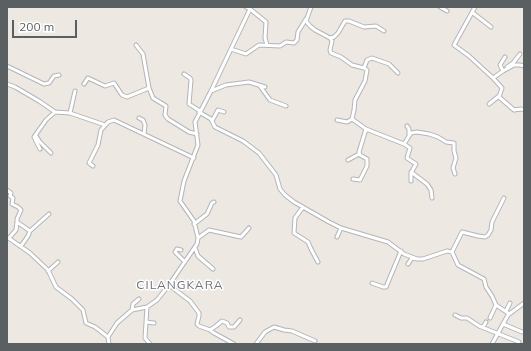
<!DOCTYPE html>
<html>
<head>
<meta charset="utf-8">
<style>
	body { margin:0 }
	#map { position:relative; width:531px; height:351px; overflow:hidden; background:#ede8e1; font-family:Mulish,sans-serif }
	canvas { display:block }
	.frame { position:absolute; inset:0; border:8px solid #5a5f62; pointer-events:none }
	.scale { position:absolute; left:12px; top:20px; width:65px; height:18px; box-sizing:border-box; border:2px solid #5a5f62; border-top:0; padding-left:5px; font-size:12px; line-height:14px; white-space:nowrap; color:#5a5f62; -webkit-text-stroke:3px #fff; paint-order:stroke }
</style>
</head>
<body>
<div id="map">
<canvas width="531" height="351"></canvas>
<div class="frame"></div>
<div class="scale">200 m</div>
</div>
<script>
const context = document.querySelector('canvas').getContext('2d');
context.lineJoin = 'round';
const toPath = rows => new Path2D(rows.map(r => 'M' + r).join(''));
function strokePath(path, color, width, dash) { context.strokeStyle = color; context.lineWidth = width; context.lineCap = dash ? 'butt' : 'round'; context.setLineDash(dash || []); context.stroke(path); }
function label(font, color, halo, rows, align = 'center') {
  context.font = font + ' Mulish,sans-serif'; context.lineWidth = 3; context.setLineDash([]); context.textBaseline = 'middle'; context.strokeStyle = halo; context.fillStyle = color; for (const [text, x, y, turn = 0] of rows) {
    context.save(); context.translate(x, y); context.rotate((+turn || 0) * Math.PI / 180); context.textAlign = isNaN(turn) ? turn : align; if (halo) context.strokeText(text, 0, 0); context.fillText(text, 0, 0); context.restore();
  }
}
const minor = toPath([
	[246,7,250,9,266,22,265,38,267,45],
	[311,7,306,21,310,26,315,30,330,38,332,41,330,50,331,53,341,57,352,65,364,68,367,70,365,81,355,100,354,110,352,119,366,129,404,144,410,148,407,158,416,164,411,173,411,181],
	[440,7,447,11],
	[475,7,454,45,469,56,493,78,502,88,499,97,514,110,521,109,524,110],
	[473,13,491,27],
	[330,38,334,37,338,33,345,21,349,21,364,27,376,26,384,31],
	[136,45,143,54,149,88],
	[231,49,246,54,259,45,280,46,286,42,294,43,297,40,298,32,306,19],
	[7,66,44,84,49,83,54,76,59,75],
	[507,67,513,63,520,54],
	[364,68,367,60,372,58,389,64,398,73],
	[503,71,500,65,505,57],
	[184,74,190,78,191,80,189,104,200,111],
	[493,78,503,71,514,65,520,65,524,66],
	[7,84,15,87,39,101,55,112,70,113,105,125],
	[84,84,88,78,105,86,114,83,122,95,127,97,149,88,153,98,166,106,165,115,168,119,189,132,197,134],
	[260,86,270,100,286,106],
	[211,91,226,85,249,82,265,87],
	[489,104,499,96],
	[199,112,211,119,215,127,243,141,259,153,276,175,280,189,285,195,294,202,329,222,341,228,388,242,404,254,417,259,423,259,447,251,452,252,458,265,484,279,486,287,492,296,496,305,508,313,508,315,492,344],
	[70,113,75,91],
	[139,118,143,120,145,125,144,134],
	[337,120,347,122,352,119],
	[212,121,218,110,224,112],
	[407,126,409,129,409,135],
	[36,136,40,142,51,153],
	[404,144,411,133,417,132,429,134,438,137,446,142,454,143,454,151,456,158,453,168,455,174],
	[40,149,34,137,46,120,55,112],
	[348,160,359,154],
	[93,166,89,163,98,145,101,130,108,122,114,120,194,158],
	[411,172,427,184,431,190,432,198],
	[353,179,360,180,367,166,367,159,360,155,359,152,366,129],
	[7,190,11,193,10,196,13,198,12,204,18,207,21,210,17,219,17,222,30,231],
	[303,207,295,218,294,233,308,242,311,249,318,262],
	[194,224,207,214,212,203,214,202],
	[7,237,30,253,48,270,56,287,72,299,83,310,86,323,95,327,108,337],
	[337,237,341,228],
	[9,238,16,230,17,222],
	[198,238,209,230,241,237,249,228],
	[21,246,28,236,30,231,49,214],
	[195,248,198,256,213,269],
	[181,250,177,249,175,252,185,262],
	[452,252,462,232,478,236,485,237,488,235,491,230,492,222,504,198],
	[408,264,412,258],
	[48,271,58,262],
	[372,283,383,287,386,287,401,251],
	[169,285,190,301,199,313,199,316,197,324,199,326,210,330,214,333,234,344],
	[147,307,145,338,150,344],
	[132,310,133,304,139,299],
	[506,311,510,303],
	[455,315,461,318,467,318,479,326,519,342],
	[508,315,524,303],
	[490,318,496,305],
	[146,322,154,323],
	[503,324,522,332],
	[483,327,486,322],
	[210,330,216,326,222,321,227,323,229,327,234,327,240,320],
	[109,344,108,337,117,323,132,310,147,307,157,300,169,285,197,244,198,238,194,221,180,201,184,181,198,145,195,122,211,91,251,7],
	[256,344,265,332,274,327,284,330,292,331,315,341]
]);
const quarterNames = [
	["CILANGKARA",180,285]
];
strokePath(minor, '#b2b5b9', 5);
strokePath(minor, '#fff', 3);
context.letterSpacing = '1px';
label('12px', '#6b7174', '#fff', quarterNames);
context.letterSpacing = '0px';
</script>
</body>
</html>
